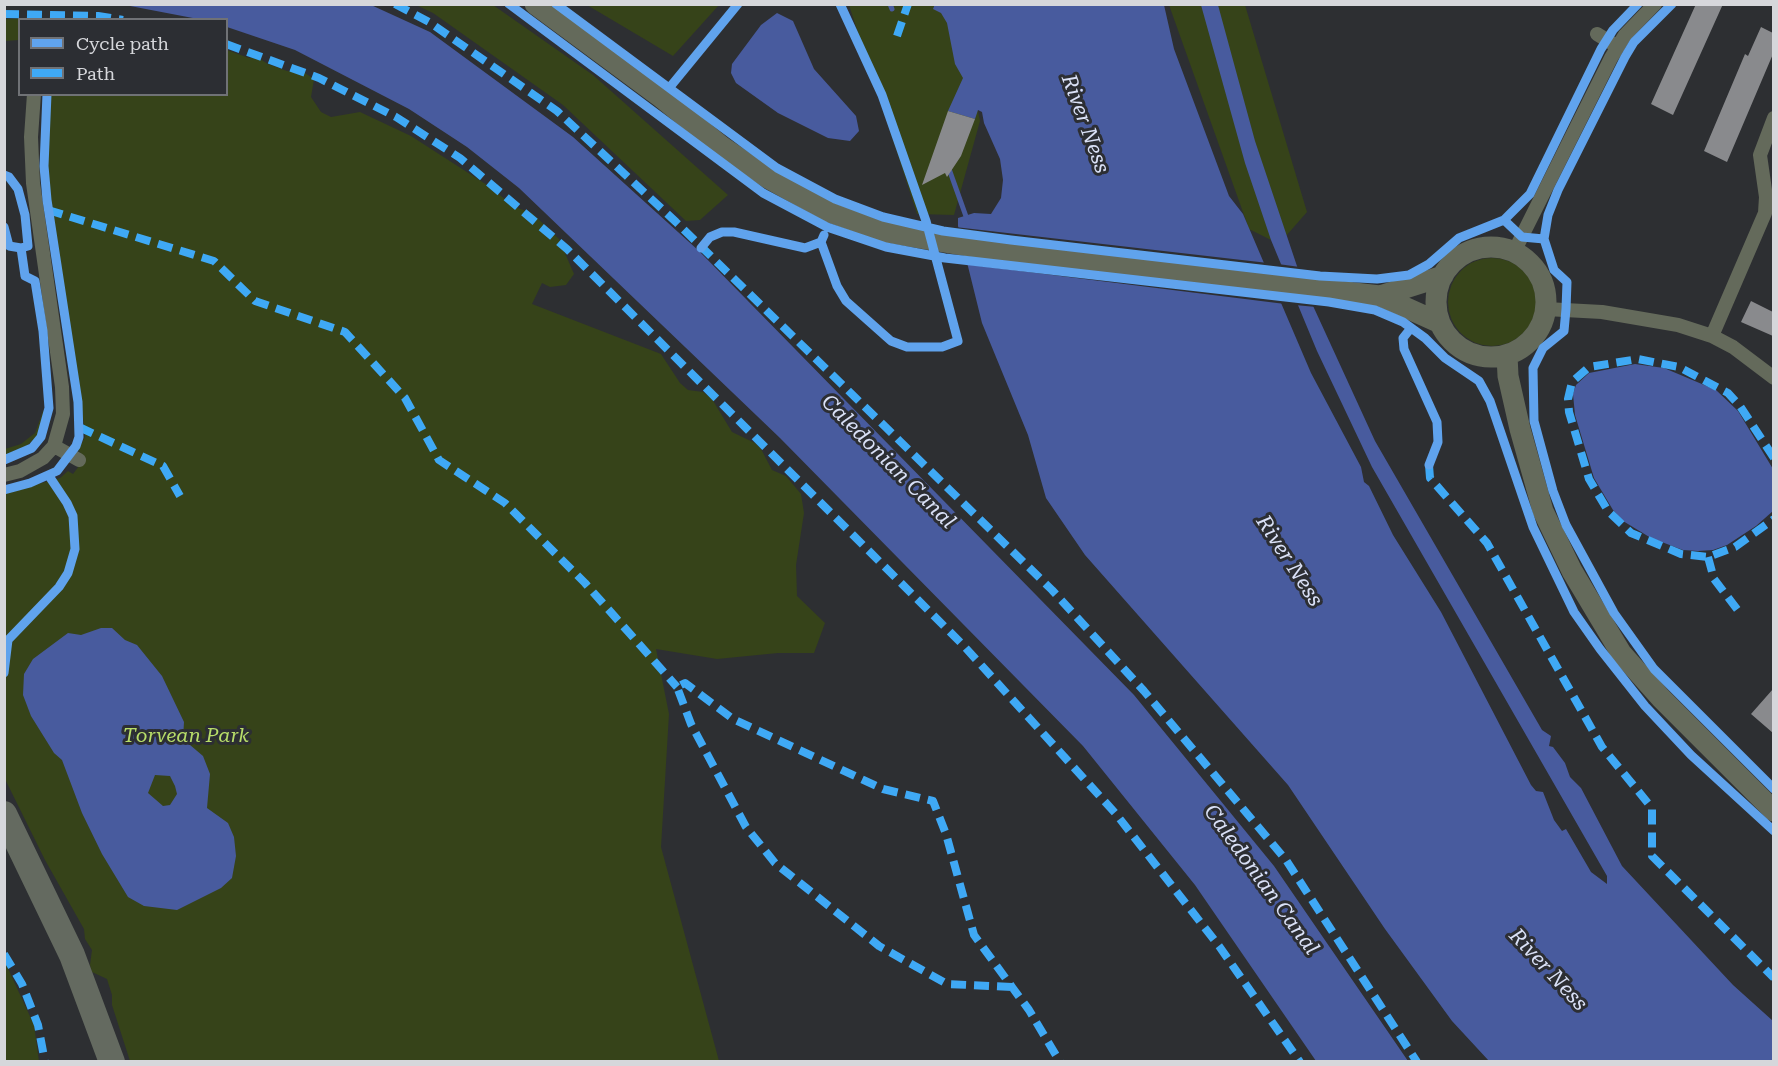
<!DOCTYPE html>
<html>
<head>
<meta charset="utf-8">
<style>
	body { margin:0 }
	#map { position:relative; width:1778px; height:1066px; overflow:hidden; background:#2d2f32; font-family:"Roboto Serif",serif }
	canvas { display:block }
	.frame { position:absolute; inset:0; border:6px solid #d6d7db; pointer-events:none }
	.legend { position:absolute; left:18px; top:18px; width:210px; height:78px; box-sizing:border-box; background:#2c2e33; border:2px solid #707276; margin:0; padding:8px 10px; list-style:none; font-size:18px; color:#d6d7db }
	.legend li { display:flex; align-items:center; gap:12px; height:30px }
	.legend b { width:30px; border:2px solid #707276 }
</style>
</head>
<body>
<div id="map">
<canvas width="1778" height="1066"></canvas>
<div class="frame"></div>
<ul class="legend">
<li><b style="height:8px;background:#60a3ed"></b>Cycle path</li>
<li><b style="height:8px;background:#3fa9f5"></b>Path</li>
</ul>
</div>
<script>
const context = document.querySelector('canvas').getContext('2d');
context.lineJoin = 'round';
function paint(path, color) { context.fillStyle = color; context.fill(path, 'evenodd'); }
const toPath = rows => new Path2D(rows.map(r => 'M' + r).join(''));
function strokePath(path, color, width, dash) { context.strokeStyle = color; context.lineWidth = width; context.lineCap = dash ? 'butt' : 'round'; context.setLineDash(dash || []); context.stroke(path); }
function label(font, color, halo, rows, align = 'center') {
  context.font = font + ' "Roboto Serif",serif'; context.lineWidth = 6; context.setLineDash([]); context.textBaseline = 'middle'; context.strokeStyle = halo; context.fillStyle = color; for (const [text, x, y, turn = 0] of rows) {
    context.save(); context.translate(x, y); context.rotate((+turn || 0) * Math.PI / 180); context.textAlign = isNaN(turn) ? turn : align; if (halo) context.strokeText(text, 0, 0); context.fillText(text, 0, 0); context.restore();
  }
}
const green = toPath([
	[416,5,493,5,593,75,728,195,700,220,686,221,563,105,433,13],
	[587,5,719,5,673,56],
	[849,5,956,5,980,121,954,215,917,214],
	[1169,5,1245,5,1307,212,1286,236,1271,240,1249,229],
	[4,19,36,18,37,19,20,20,19,40,5,41],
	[227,50,249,58,257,57,268,64,287,71,305,73,314,79,311,97,321,112,331,117,360,112,411,136,487,185,515,207,532,213,559,239,574,274,566,285,550,287,542,283,532,304,661,354,680,383,688,390,703,392,712,399,732,432,755,443,761,449,772,470,786,476,801,494,804,513,796,565,797,596,825,623,814,653,778,653,717,659,656,649,669,714,661,847,719,1061,130,1061,112,1005,112,995,107,979,92,972,90,965,92,950,85,939,84,929,45,860,5,779,5,493,60,478,68,471,73,474,85,458,78,450,85,437,84,425,56,240,48,210,47,133,51,95,226,94],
	'1448 302a44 44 0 1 1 88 0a44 44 0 1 1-88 0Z',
	[43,411,45,411,44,421,36,438,20,451,5,457,5,449,21,444,35,433],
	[5,962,34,1025,39,1061,5,1061]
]);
const water = toPath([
	[935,4,1164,5,1174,49,1229,196,1243,214,1311,373,1361,467,1364,482,1369,486,1393,535,1441,612,1531,785,1536,791,1543,792,1554,820,1562,831,1566,829,1591,872,1607,884,1607,876,1372,467,1317,351,1271,240,1245,163,1201,5,1218,5,1255,141,1303,284,1375,441,1542,730,1551,736,1549,746,1553,747,1565,763,1570,777,1581,788,1622,866,1733,985,1773,1021,1773,1061,1489,1061,1452,1021,1385,929,1288,785,1085,555,1046,498,1028,435,982,323,958,226,958,218,974,213,991,214,1001,198,1003,180,1000,159,984,123,982,112,978,110,975,119,948,111,963,78,955,64,947,23,941,13,933,9],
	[125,5,371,5,430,32,573,137,699,251,1134,695,1274,866,1408,1061,1316,1061,1195,885,1083,746,780,438,519,188,467,147,409,109,295,50,227,27,226,20,198,19],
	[777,13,793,21,814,69,856,116,859,131,850,141,828,138,778,113,736,83,731,73,732,64,761,25],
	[1635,364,1664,368,1716,390,1738,411,1773,469,1773,511,1756,526,1727,545,1713,550,1698,551,1683,550,1651,538,1623,521,1613,510,1594,478,1575,415,1573,394,1576,385,1589,373],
	[101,628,112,628,125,640,137,645,162,676,184,722,183,739,203,756,210,774,207,808,228,823,234,837,236,856,232,878,221,888,177,910,144,906,128,897,102,854,82,813,62,760,54,753,31,716,23,695,24,674,33,659,68,633,81,635],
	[155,775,170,776,175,786,177,794,170,805,163,806,148,793]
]);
const pier = toPath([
	[955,227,1268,263,1285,304,964,264],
	[1278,264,1300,267,1316,307,1295,305]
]);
const stream = toPath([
	[890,4,892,9],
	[948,166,968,222]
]);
const building = toPath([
	[1696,4,1723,4,1673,115,1651,104],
	[1761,27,1773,33,1773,54,1727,162,1704,151,1745,54,1748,56],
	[948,111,975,119,961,156,947,177,945,173,922,185],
	[1751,301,1773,312,1773,336,1741,322],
	[1773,689,1773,733,1751,714]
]);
const street = toPath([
	[1597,34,1618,47],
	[1514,252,1611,58,1625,35,1655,4],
	[1546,309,1602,312,1678,325,1712,336,1733,347,1774,378],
	[1712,336,1765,213,1766,197,1760,155,1774,118],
	[54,446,79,460],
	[4,475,20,471,43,458,54,446,63,414,62,387,33,183,31,137,34,94]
]);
const primary = toPath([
	[535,4,662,98,721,146,768,178,829,212,884,232,1010,253,1380,296,1440,323],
	'1436 302a55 55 0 1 1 110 0a55 55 0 1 1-110 0Z',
	[1380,296,1443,276],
	[1507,355,1508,376,1520,429,1543,511,1572,571,1621,653,1661,698,1774,811]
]);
const highway = toPath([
	[4,814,72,955,112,1062]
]);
const quiet = toPath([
	[395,4,429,22,557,111,676,222,1052,590,1144,691,1286,860,1417,1062],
	[4,14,98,16,123,20],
	[897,36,908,4],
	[226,44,319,78,396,117,460,158,567,249,963,645,1116,814,1219,946,1300,1062],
	[48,210,214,261,255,301,345,332,405,398,439,460,505,503,585,583,677,687],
	[79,427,163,466,180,496],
	[1774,458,1740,406,1728,393,1679,367,1638,359,1589,367,1572,382,1568,399,1569,412,1589,479,1608,511,1631,533,1681,554,1708,557,1735,547,1774,519],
	[1429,465,1430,478,1487,543,1602,747,1652,808,1652,856,1774,978],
	[1708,557,1714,579,1740,613],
	[4,954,22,984,38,1025,45,1062],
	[1012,987,947,984,879,946,775,863,746,827,691,724,677,687,685,683,733,719,883,789,933,801,946,834,974,935,1012,987,1029,1010,1060,1062]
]);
const cycleway = toPath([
	[509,4,763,193,827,227,886,247,945,258,1329,302,1375,310,1403,322,1425,338,1445,358,1479,381,1490,401,1533,527,1574,612,1600,649,1645,706,1691,755,1774,831],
	[556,4,777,168,835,199,883,217,943,231,1011,240,1320,276,1377,279,1409,275,1429,264,1459,238,1504,220,1522,237,1544,239,1554,270,1567,282,1566,309,1564,331,1543,348,1533,368,1534,421,1553,491,1566,525,1614,613,1654,669,1774,789],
	[670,87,738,4],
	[4,175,9,177,18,189,25,215,28,246,21,248,9,246,4,227],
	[1504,220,1530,194,1601,49,1613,30,1638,4],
	[1544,239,1548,215,1558,190,1625,57,1634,42,1672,4],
	[821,242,837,286,846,301,891,341,907,347,942,347,958,341,926,221,882,95,840,4],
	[701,248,710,237,722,232,734,232,805,248,821,242,824,235],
	[1411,328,1403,338,1404,349,1437,422,1438,442,1429,465],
	[4,460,32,448,41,437,49,408,43,331,35,281,25,276,21,248],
	[4,490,30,483,57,471,76,446,79,437,78,402,47,200,44,166,47,94],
	[4,673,8,640,59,587,68,573,75,549,73,516,67,503,49,476]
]);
const parkNames = [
	["Torvean Park",186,736]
];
const waterNames = [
	["River Ness",1085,124,70],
	["Caledonian Canal",888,462,45],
	["River Ness",1289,561,57],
	["Caledonian Canal",1261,880,54],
	["River Ness",1548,970,47]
];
paint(green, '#364319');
paint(water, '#485b9e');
paint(pier, '#2d2f32');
strokePath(stream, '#485b9e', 5);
paint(building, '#898a8d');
strokePath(street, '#646a5b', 14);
strokePath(primary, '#646a5b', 21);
strokePath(highway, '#646a60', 26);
strokePath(quiet, '#3fa9f5', 8, [15, 8]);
strokePath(cycleway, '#60a3ed', 9);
label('italic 20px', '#b7dd69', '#2c2e33', parkNames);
label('italic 21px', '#dae1f7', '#2c2e33', waterNames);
</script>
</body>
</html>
